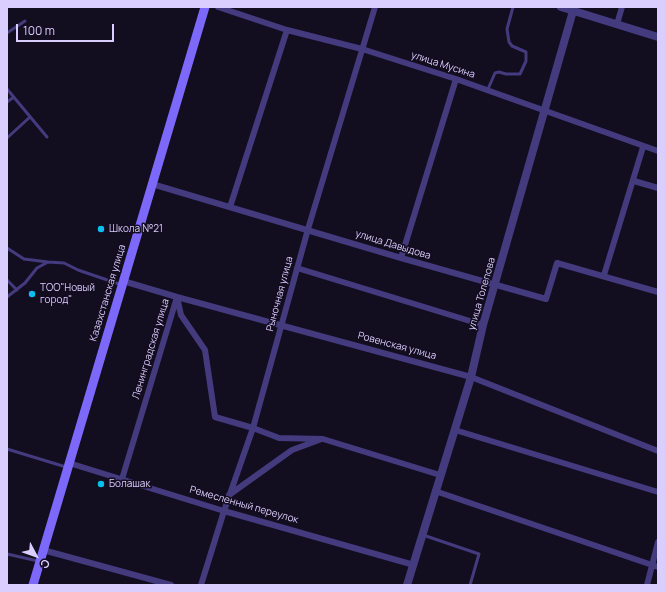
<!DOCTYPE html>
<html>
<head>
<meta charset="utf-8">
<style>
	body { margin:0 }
	#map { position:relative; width:665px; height:592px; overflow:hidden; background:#130d20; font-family:Manrope,sans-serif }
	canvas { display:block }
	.frame { position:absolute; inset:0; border:8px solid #d9cefe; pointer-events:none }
	.north { position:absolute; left:16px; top:536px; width:40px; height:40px; -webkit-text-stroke:3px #130d20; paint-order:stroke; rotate:131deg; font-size:11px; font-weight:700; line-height:16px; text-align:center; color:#d9cefe }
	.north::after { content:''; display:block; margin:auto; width:14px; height:18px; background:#d9cefe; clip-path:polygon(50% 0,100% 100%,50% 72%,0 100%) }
	.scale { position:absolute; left:16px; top:24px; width:98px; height:18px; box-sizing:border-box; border:2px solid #d9cefe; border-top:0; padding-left:5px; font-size:12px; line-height:14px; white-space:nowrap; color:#d9cefe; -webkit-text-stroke:3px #130d20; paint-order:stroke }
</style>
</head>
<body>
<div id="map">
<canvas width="665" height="592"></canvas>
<div class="frame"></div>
<div class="north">С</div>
<div class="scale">100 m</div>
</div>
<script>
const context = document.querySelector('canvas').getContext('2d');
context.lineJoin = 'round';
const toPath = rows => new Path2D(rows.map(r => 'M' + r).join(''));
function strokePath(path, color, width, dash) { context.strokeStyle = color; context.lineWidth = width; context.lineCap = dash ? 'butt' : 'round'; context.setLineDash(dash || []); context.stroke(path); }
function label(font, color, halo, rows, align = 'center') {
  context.font = font + ' Manrope,sans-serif'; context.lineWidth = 3; context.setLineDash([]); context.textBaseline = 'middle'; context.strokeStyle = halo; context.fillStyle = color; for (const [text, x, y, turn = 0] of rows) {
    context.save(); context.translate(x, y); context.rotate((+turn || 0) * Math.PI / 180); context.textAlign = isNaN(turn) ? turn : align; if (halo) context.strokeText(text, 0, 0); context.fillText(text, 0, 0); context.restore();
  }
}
const service = toPath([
	[7,33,25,21],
	[7,89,47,137],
	[488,89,495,73,499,72,506,74,520,74,526,61,526,52,512,46,509,42,507,29,513,7],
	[7,102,14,97],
	[7,138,30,117],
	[7,248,24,259,48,262],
	[7,280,17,290],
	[7,297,25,283,37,268,48,262,64,263,78,270,122,285],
	[7,449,66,467],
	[423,535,479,554,470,585],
	[7,554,38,561]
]);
const minor = toPath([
	[218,7,287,30,362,49,456,79,658,151],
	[617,24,622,7],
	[634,181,658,188],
	[152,184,401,258,546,299,557,263,658,292],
	[230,207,287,30],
	[401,258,456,79],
	[297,268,483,325],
	[604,275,643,147],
	[123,281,177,297,471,377,658,451],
	[455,430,658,492],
	[69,463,224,511,414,565],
	[122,479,177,297,181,315,205,350,215,417,253,428,279,438,323,439,440,475],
	[435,491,658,567],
	[229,495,292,450,319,440],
	[43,550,171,585],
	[201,585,224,511,253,428,308,229,375,7],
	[647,585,658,542]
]);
const tertiary = toPath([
	[561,7,658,37],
	[407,585,471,377,483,325,573,11]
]);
const secondary = toPath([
	[33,585,205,7]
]);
const markers = [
	[101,229,4,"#07bff1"],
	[32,294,4,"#07bff1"],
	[101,484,4,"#07bff1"]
];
const streetNames = [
	["улица Мусина",443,65,18],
	["улица Давыдова",393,245,17],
	["Казахстанская улица",108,293,-73],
	["Рыночная улица",280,294,-75],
	["улица Толепова",482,294,-74],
	["Ровенская улица",397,346,15],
	["Ленинградская улица",151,349,-73],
	["Ремесленный переулок",244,505,16]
];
const poiNames = [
	["Школа №21",109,229],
	["ТОО\"Новый",40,288],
	["город\"",40,300],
	["Болашак",109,484]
];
strokePath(service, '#443a7e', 3);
strokePath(minor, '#443a7e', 6);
strokePath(tertiary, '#443a7e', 8);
strokePath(secondary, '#7c68fb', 9);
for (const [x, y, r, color] of markers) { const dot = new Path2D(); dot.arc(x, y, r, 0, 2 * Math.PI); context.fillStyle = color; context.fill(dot); strokePath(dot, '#130d20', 1.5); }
label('10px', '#d9cefe', '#130d20', streetNames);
label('10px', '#d9cefe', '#130d20', poiNames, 'left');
</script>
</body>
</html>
